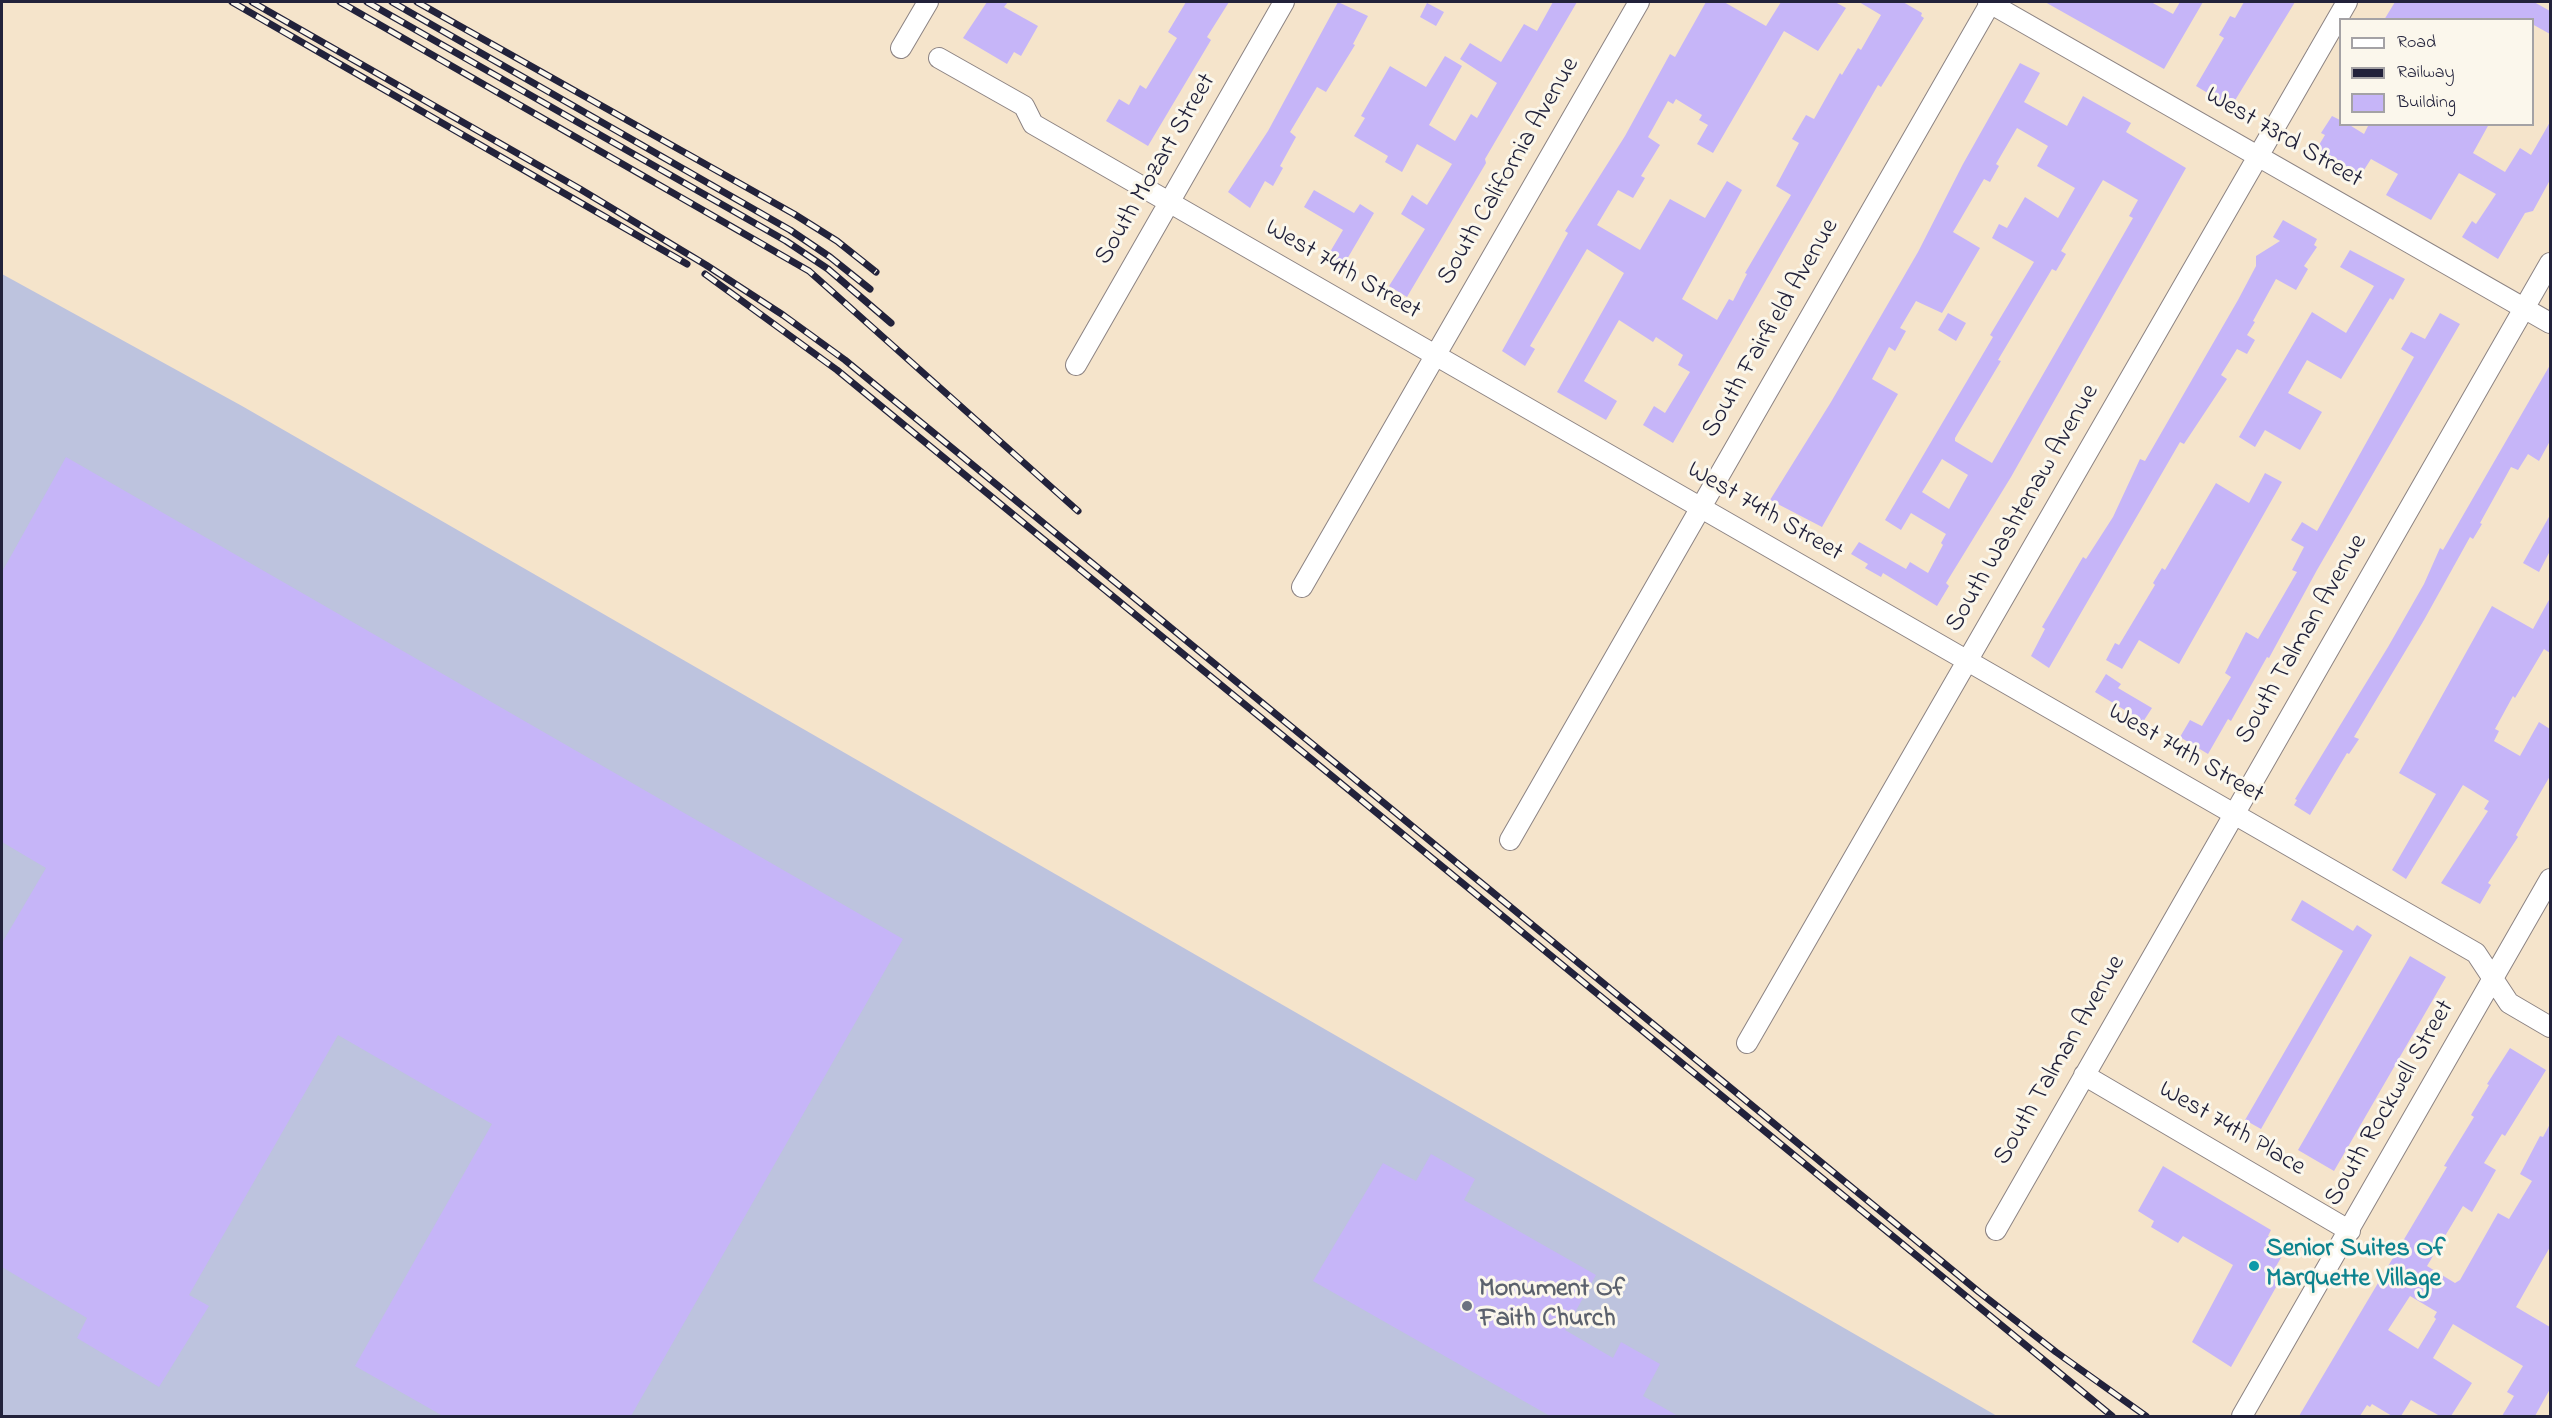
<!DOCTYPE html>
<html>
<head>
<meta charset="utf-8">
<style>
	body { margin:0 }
	#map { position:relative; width:2552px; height:1418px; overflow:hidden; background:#f5e4cb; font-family:"Indie Flower",sans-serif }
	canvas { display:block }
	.frame { position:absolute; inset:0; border:3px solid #22223b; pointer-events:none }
	.legend { position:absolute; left:2339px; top:18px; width:195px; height:108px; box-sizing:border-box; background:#fbf7ec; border:2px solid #a4a2a5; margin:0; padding:8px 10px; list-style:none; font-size:18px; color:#22223b }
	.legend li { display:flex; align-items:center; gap:12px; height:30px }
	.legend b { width:30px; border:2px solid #a4a2a5 }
</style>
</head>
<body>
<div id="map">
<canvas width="2552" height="1418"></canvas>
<div class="frame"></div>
<ul class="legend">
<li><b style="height:8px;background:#fff"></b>Road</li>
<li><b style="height:8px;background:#22223b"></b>Railway</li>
<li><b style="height:16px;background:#c6b5f8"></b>Building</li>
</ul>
</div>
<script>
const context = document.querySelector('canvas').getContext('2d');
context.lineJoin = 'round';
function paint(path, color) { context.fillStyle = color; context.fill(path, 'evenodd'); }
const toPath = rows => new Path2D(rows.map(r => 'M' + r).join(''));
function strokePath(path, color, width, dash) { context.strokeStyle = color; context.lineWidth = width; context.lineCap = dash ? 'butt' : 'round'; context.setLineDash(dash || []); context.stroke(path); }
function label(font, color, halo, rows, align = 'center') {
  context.font = font + ' "Indie Flower",sans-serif'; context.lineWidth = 6; context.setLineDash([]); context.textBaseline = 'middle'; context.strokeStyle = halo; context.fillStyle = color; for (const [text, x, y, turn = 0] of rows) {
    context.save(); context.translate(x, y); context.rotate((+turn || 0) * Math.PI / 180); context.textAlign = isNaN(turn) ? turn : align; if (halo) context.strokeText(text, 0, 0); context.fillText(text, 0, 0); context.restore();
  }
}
const industrial = toPath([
	[2,274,242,406,1997,1416,2,1416]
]);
const building = toPath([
	[987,2,1008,2,1004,7,1038,26,1021,56,1014,52,1007,64,963,38],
	[1186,2,1229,2,1207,37,1211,40,1148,146,1106,121,1119,99,1129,105,1140,85,1146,89,1177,38,1168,32],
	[1338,2,1368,16,1353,44,1355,45,1326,92,1317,87,1290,132,1296,137,1280,166,1283,168,1273,186,1265,181,1250,208,1228,192,1268,131],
	[1553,2,1577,2,1485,159,1486,163,1407,297,1389,286,1425,229,1401,214,1412,195,1427,205,1452,164,1417,144,1402,172,1385,162,1388,156,1354,136,1365,118,1361,116,1390,66,1426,87,1445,56,1462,66,1429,125,1455,141,1471,114,1477,118,1497,83,1460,59,1470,43,1501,62,1524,24,1537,31],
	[1706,2,1724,2,1766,26,1781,2,1835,2,1846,8,1818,51,1784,31,1713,153,1697,144,1708,125,1699,120,1702,115,1676,99,1673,104,1668,101,1648,137,1660,145,1641,176,1645,178,1633,198,1618,190,1597,225,1640,250,1670,199,1705,218,1727,181,1742,190,1682,299,1717,320,1729,299,1733,301,1747,274,1745,273,1791,195,1776,186,1799,143,1792,139,1806,115,1814,119,1840,73,1842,75,1858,48,1861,50,1881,15,1859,2,1903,2,1922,13,1921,16,1924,18,1881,87,1878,85,1673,443,1643,425,1654,406,1665,413,1690,372,1678,365,1683,355,1656,337,1653,342,1619,320,1584,381,1617,401,1606,420,1557,392,1624,273,1587,249,1530,346,1535,349,1525,366,1502,351,1568,233,1565,231,1625,136,1670,54,1675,57],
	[2045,2,2151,2,2173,14,2180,2,2203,2,2164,69],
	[2244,2,2295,2,2231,107,2196,86,2224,38,2219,35,2230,16,2235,18],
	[2395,2,2534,2,2550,11,2550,34,2532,24,2532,20,2384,20],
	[1427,3,1444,12,1436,26,1420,17],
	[2020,63,2040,73,2024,102,2067,126,2083,96,2131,123,2126,132,2186,168,2011,477,1946,583,1949,586,1937,606,1883,573,1881,577,1865,568,1868,564,1851,554,1859,542,1906,569,1910,562,1928,573,1943,545,1941,543,1946,534,1911,513,1901,530,1885,520,1993,337,1990,335,2034,262,1992,238,1999,224,2007,228,2025,197,2058,218,2075,188,2037,166,2048,146,2017,128,1996,164,1999,166,1990,182,1984,179,1953,232,1980,248,1942,313,1916,301,1900,328,1906,331,1895,351,1889,347,1872,379,1898,394,1822,527,1770,500,1831,402,1918,252,1963,164],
	[2103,180,2138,200,2129,216,2133,218,1992,463,1955,441,1955,438,2001,361,1998,360,2052,269,2056,271,2066,254,2061,251],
	[1942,459,1968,475,1949,509,1922,492],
	[2332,116,2340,120,2340,124,2348,124,2364,134,2369,124,2489,124,2473,153,2505,172,2520,148,2531,155,2550,122,2550,180,2533,211,2525,213,2498,259,2462,237,2472,221,2476,224,2496,194,2459,173,2431,220,2386,195,2398,174,2371,159,2357,181,2313,155,2325,135,2321,133],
	[1314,190,1354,213,1360,204,1374,213,1343,266,1327,257,1343,230,1304,207],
	[2283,220,2317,239,2314,245,2317,247,2304,266,2308,269,2296,290,2276,279,2253,321,2255,322,2247,335,2255,340,2247,354,2237,349,2221,375,2227,379,2184,444,2180,442,2049,668,2031,656,2045,629,2042,627,2083,557,2086,559,2113,517,2140,459,2145,461,2238,300,2256,266,2256,256,2280,241,2273,237],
	[2350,250,2405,279,2393,300,2390,298,2341,379,2307,360,2288,393,2322,412,2300,450,2265,430,2255,447,2239,437,2312,312,2346,333,2374,286,2340,267],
	[1948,313,1966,323,1956,341,1938,330],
	[2440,313,2460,324,2317,570,2269,658,2267,657,2231,721,2228,719,2208,754,2180,737,2190,720,2202,726,2231,677,2225,673,2246,632,2258,639,2297,572,2292,570,2304,547,2291,540,2302,522,2317,531,2414,357,2401,349,2411,332,2425,339],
	[2550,365,2550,441,2539,461,2528,454,2518,470,2511,467,2480,523,2482,524,2473,539,2470,537,2424,620,2354,737,2359,739,2349,754,2347,753,2310,815,2294,805,2297,800,2295,799,2388,647,2424,584,2440,548,2443,550],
	[66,457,903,939,631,1416,443,1416,355,1366,492,1124,338,1035,189,1295,209,1306,159,1387,77,1338,87,1318,2,1267,2,943,46,868,2,842,2,572],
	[2265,473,2282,482,2179,664,2139,640,2122,669,2106,660,2115,643,2119,645,2155,585,2153,583,2162,568,2165,570,2216,483,2249,503],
	[2550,515,2550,551,2539,572,2523,563],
	[2550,598,2550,653,2544,649,2515,698,2513,696,2495,729,2499,731,2494,741,2520,756,2539,722,2550,729,2550,776,2516,835,2518,837,2488,883,2491,885,2480,904,2441,883,2488,811,2484,809,2489,801,2463,785,2406,879,2392,870,2436,794,2399,773,2492,606,2533,629],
	[2106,674,2121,684,2118,688,2152,708,2141,725,2126,716,2128,712,2095,692],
	[2302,900,2353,931,2357,925,2372,935,2261,1129,2245,1120,2343,951,2291,920],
	[2410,956,2446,977,2334,1171,2298,1150],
	[2510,1048,2546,1070,2505,1136,2502,1134,2484,1163,2496,1170,2472,1212,2463,1206,2427,1266,2455,1283,2460,1280,2498,1213,2509,1219,2532,1181,2520,1174,2540,1136,2543,1137,2550,1124,2550,1247,2516,1307,2550,1327,2550,1389,2535,1416,2502,1416,2514,1396,2507,1392,2523,1366,2453,1324,2433,1358,2472,1383,2451,1416,2440,1416,2411,1400,2401,1416,2392,1416,2372,1404,2370,1407,2367,1405,2360,1416,2299,1416,2447,1167,2444,1166,2474,1117,2471,1115,2489,1085,2487,1084],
	[2410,1296,2437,1312,2434,1317,2436,1319,2418,1349,2388,1330],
	[1431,1154,1475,1179,1464,1200,1596,1275,1565,1330,1613,1358,1621,1342,1660,1364,1643,1396,1678,1416,1550,1416,1313,1281,1383,1163,1416,1181],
	[2163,1166,2271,1230,2268,1236,2279,1243,2282,1256,2275,1268,2284,1273,2231,1367,2192,1342,2233,1265,2183,1236,2178,1243,2151,1227,2154,1221,2138,1211]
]);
const minor = toPath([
	[1988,2,2550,323],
	[901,48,928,2],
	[939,58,1024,106,1033,124,2476,953,2509,1003,2550,1027],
	[1076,365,1284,2],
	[1302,587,1639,2],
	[1510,840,1991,2],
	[1747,1043,2347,2],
	[2084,1075,2350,1231],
	[1996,1230,2550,263],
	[2242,1416,2550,879]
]);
const rail = toPath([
	[232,2,687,264],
	[252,2,580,189,706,265,783,315,845,360,1979,1292,2056,1352,2146,1416],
	[340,2,809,271,1078,511],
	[367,2,786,241,828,269,891,323],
	[392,2,790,230,830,257,870,289],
	[417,2,794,214,837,241,876,272],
	[705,274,837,370,2112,1416]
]);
const markers = [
	[2254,1266,6,"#0f9aa8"],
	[1467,1306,6,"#6b7280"]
];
const streetNames = [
	["West 73rd Street",2283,139,30],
	["South Mozart Street",1157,170,-60],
	["South California Avenue",1510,172,-60],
	["West 74th Street",1342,271,30],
	["South Fairfield Avenue",1772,329,-60],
	["South Washtenaw Avenue",2024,509,-60],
	["West 74th Street",1764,513,30],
	["South Talman Avenue",2303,640,-60],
	["West 74th Street",2185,755,30],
	["South Talman Avenue",2061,1061,-60],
	["South Rockwell Street",2391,1104,-60],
	["West 74th Place",2231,1130,30]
];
const cultureNames = [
	["Senior Suites Of",2266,1251],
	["Marquette Village",2266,1281]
];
const worshipNames = [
	["Monument Of",1479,1291],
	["Faith Church",1479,1321]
];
paint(industrial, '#bdc3de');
paint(building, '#c6b5f8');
strokePath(minor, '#8c8383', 22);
strokePath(minor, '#fff', 20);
strokePath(rail, '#22223b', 7);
strokePath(rail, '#fbf7ec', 4.5, [14]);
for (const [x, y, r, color] of markers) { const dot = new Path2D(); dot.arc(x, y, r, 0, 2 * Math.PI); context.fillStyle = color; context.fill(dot); strokePath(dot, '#fbf7ec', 2); }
label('26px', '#22223b', '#fbf7ec', streetNames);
label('bold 26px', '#0d838f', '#fbf7ec', cultureNames, 'left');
label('bold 26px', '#5b616d', '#fbf7ec', worshipNames, 'left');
</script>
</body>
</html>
